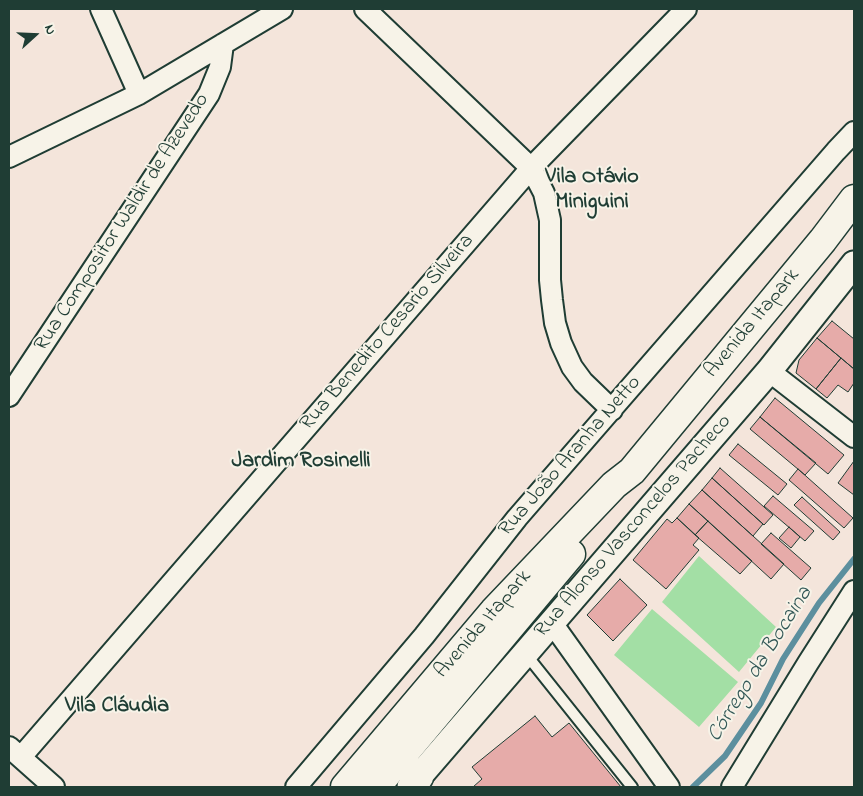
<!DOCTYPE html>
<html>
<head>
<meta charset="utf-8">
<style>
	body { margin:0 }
	#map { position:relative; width:863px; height:796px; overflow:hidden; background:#f4e5db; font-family:"Indie Flower",sans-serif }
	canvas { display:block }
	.frame { position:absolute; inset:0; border:10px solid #1f3d34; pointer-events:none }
	.north { position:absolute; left:10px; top:10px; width:50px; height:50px; -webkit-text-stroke:4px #f7f3e8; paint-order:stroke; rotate:70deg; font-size:14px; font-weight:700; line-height:20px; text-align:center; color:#1f3d34 }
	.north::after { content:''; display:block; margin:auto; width:18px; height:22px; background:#1f3d34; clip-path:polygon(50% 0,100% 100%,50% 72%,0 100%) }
</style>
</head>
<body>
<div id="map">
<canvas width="863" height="796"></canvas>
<div class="frame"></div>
<div class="north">N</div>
</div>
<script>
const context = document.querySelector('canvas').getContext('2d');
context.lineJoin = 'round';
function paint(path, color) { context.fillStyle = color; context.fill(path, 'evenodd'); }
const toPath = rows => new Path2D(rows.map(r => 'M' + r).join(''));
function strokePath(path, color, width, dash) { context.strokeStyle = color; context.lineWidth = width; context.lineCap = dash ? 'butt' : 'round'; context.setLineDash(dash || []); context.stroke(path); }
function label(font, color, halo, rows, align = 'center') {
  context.font = font + ' "Indie Flower",sans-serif'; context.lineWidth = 4; context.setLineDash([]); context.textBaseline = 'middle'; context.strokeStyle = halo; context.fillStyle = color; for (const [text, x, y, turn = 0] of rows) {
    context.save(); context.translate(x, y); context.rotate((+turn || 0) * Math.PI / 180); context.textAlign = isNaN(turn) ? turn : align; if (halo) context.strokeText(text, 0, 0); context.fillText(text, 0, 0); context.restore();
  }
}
const green = toPath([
	[699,556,776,627,739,672,662,602],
	[652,609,738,682,699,727,614,655]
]);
const stream = toPath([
	[693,787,725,756,761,703,783,659,819,603,854,559]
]);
const building = toPath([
	[832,321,854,339,854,369,817,338,832,321],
	[817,338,841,358,816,389,796,373,799,360,817,338],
	[841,358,854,369,854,383,848,392,838,385,827,398,816,389,841,358],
	[775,398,844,455,828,474,760,417,775,398],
	[760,417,816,463,805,475,750,429,760,417],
	[738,444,787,484,778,495,729,455,738,444],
	[854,461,854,495,838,483,854,461],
	[720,468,773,515,764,525,712,478,720,468],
	[798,469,853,518,844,528,789,480,798,469],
	[712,478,763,524,753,536,702,490,712,478],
	[702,490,784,564,771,579,689,504,702,490],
	[773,496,814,531,805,541,764,506,773,496],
	[802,497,840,532,833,540,794,505,802,497],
	[689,504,708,521,695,535,677,518,689,504],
	[677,518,699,538,693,545,699,550,666,589,633,560,667,519,672,523,677,518],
	[708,521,752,561,740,574,695,535,708,521],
	[789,527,800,537,791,548,779,538,789,527],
	[771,533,811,568,801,580,761,544,771,533],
	[620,579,647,605,613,641,587,615,620,579],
	[535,716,552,737,569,723,621,787,473,787,482,779,472,767,535,716]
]);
const service = toPath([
	[525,653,632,787]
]);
const minor = toPath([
	[101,9,139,94],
	[365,9,531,168,544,193,550,220,550,280,552,300,555,323,561,343,572,367,583,382,612,410],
	[9,157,139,94,282,9],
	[769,371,854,437],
	[9,396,209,94,220,67,223,44],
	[552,623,669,787],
	[9,747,54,787],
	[21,757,531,168,686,9],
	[296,787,424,636,517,518,836,151,854,132],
	[732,787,808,663,854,591]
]);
const tertiary = toPath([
	[410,787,769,371,854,264]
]);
const secondary = toPath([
	[383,748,419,777],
	[345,787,494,611,614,485,632,471,823,240,854,199],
	[376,787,571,554]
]);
const streetNames = [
	["Rua Compositor Waldir de Azevedo",123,223,-57],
	["Avenida Itapark",753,324,-50],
	["Rua Benedito Cesario Silveira",388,333,-49],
	["Rua João Aranha Netto",571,457,-49],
	["Rua Alonso Vasconcelos Pacheco",634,527,-49],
	["Avenida Itapark",484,625,-49]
];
const neighbourhoodNames = [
	["Vila Otávio",592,178],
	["Miniguini",592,203],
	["Jardim Rosinelli",301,462],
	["Vila Cláudia",117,707]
];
const waterNames = [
	["Córrego da Bocaina",761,665,-58]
];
paint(green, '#a3dfa5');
strokePath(stream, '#5c8f9e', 6);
paint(building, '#e6aba9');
strokePath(building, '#1f3d34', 1);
strokePath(service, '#1f3d34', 14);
strokePath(minor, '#1f3d34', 24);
strokePath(tertiary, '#1f3d34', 29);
strokePath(secondary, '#1f3d34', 31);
strokePath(service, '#f7f3e8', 10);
strokePath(minor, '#f7f3e8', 20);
strokePath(tertiary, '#f7f3e8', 25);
strokePath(secondary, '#f7f3e8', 28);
label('21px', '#1f3d34', '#f7f3e8', streetNames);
label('bold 22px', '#1f3d34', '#f7f3e8', neighbourhoodNames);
label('italic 22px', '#335857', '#f7f3e8', waterNames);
</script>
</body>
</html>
